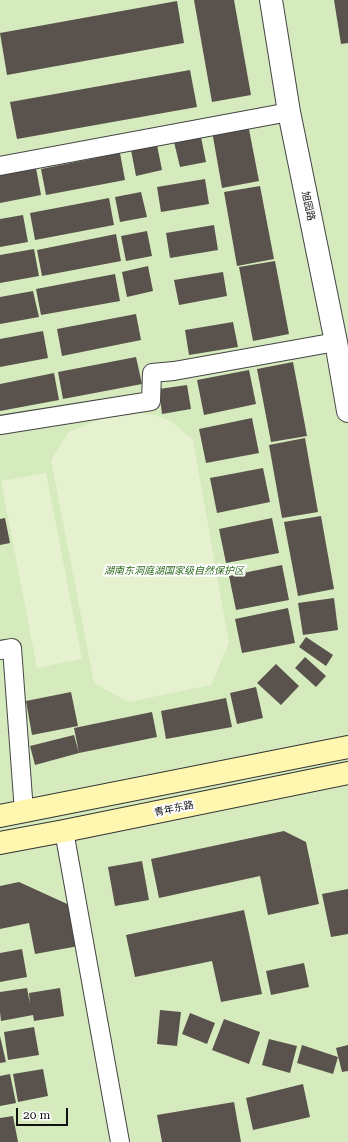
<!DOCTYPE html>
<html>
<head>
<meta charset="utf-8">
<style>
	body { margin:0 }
	#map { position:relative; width:348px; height:1142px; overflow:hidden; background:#fffdf5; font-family:"Roboto Serif",serif }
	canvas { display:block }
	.scale { position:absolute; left:16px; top:1108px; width:52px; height:18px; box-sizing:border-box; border:2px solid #111; border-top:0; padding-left:5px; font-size:12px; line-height:14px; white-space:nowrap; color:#111; -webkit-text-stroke:3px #fff; paint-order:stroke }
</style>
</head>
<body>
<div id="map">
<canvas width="348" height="1142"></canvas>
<div class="scale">20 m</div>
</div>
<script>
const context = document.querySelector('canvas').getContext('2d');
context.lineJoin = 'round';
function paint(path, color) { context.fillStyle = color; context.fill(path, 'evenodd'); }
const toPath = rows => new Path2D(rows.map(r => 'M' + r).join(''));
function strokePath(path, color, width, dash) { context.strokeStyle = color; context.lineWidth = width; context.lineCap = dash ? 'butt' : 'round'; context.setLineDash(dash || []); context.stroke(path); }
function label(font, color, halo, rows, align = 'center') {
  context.font = font + ' "Roboto Serif","Noto Sans SC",serif'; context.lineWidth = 4; context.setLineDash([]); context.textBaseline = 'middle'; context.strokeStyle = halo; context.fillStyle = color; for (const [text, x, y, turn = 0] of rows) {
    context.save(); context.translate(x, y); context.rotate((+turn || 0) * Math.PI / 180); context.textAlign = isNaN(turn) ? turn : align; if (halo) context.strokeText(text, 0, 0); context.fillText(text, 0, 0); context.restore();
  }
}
const green = toPath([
	[0,0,348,0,348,1142,0,1142]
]);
const pitch = toPath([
	[138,413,155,415,171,421,193,440,229,643,211,685,129,702,94,683,51,460,69,432,108,416],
	[46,473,82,659,37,668,1,481]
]);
const building = toPath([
	[194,0,234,0,251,95,212,102],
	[334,0,348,0,348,43,341,44],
	[177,1,184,43,7,75,0,33],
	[190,70,197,107,17,139,10,102],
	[248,124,259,181,222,188,212,131],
	[201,137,206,162,180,167,174,142],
	[157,145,162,170,136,176,131,150],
	[120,153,125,180,46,195,41,169],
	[36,168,41,195,0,203,0,175],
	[205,179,209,204,161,212,157,187],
	[260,186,274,259,237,266,224,192],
	[141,192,147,217,120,222,115,197],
	[109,198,114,225,35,240,30,213],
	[23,215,28,242,0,247,0,219],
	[214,225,218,250,170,258,166,233],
	[147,231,152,256,126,261,121,236],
	[116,234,121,261,42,276,37,250],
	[34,249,39,276,0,283,0,255],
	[275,261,289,334,253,341,239,267],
	[148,266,153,291,127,297,122,272],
	[223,272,227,296,179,305,174,280],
	[115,274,120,301,41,315,36,289],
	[33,291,39,317,0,324,0,297],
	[136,314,141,340,62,356,57,329],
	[233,322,238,347,189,355,185,330],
	[43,331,48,358,0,367,0,339],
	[136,357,142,384,63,399,58,372],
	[293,362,307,436,271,442,257,369],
	[249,370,256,404,204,415,197,380],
	[54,373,59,400,0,411,0,384],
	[187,385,191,409,162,414,159,389],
	[252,418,259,453,206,463,199,429],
	[305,438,318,512,282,518,269,445],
	[263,468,270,502,217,513,210,478],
	[321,516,334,589,298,596,284,522],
	[5,518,10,543,0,545,0,519],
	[272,518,279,553,226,563,219,529],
	[282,565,289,600,236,610,229,576],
	[334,598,338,630,303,635,298,603],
	[288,608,295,643,242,653,235,619],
	[306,637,333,655,326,666,299,647],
	[305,657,326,676,316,687,295,668],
	[276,664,299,686,281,705,257,683],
	[256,687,263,718,237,724,230,693],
	[71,692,78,726,32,735,26,701],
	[226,698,232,727,166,739,161,711],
	[152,712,157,737,79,753,74,728],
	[74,735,79,753,35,765,30,746],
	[284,831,306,842,319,904,268,915,260,876,159,898,151,859],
	[142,861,149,900,115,906,108,867],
	[19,882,76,908,84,945,35,954,29,923,0,929,0,886],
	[348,889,348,934,331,937,322,894],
	[244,910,262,994,221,1002,212,961,135,977,126,935],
	[22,949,27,977,0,982,0,953],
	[304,963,309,987,271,995,266,971],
	[27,988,30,1004,29,993,60,988,64,1016,34,1021,33,1015,1,1021,0,1012,0,992],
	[160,1010,181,1012,177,1046,157,1044],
	[190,1013,215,1023,207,1044,182,1034],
	[224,1019,260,1032,249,1064,212,1050],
	[34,1027,39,1055,8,1060,4,1032],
	[0,1036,6,1062,0,1063],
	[269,1039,297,1046,290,1073,262,1065],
	[302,1045,338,1057,333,1074,297,1063],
	[348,1045,348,1071,342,1072,336,1048],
	[43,1069,48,1096,18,1102,13,1074],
	[10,1074,16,1103,0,1106,0,1076],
	[303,1084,310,1117,253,1130,246,1098],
	[234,1102,241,1142,162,1142,157,1115],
	[13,1116,18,1142,0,1142,0,1118]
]);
const minor = toPath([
	[0,166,289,112],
	[0,425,151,401,152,373,174,371,336,342],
	[0,650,12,648,24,812],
	[64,831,120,1142]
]);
const tertiary = toPath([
	[271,0,289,112,336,342,348,411]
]);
const secondary = toPath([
	[0,816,348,747],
	[0,843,64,831,348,773]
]);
const streetNames = [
	["旭园路",308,206,78],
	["青年东路",174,809,-12]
];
const parkNames = [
	["湖南东洞庭湖国家级自然保护区",174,571]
];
paint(green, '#d5ebbd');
paint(pitch, '#e6f2cf');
paint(building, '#5a524d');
strokePath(minor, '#444', 20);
strokePath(tertiary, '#444', 24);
strokePath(secondary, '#333', 24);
strokePath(minor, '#fff', 18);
strokePath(tertiary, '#fff', 22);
strokePath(secondary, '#fff6b0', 22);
label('10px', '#111', '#fff', streetNames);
label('italic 10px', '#2f6b1f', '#fff', parkNames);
</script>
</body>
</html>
